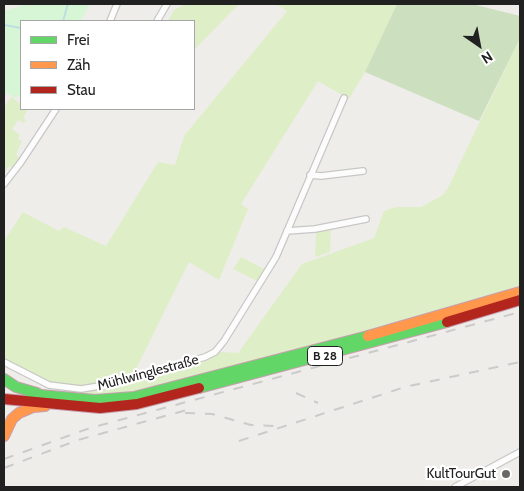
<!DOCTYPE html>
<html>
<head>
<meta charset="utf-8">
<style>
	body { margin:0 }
	#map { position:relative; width:524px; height:491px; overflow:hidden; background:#efedea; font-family:Cabin,sans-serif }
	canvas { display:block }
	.frame { position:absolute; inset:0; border:5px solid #212121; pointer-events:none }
	.legend { position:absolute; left:20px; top:20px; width:175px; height:90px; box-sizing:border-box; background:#fff; border:1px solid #a6a6a6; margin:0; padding:6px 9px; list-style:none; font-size:15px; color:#212121 }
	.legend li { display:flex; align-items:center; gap:10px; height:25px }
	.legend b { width:25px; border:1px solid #a6a6a6 }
	.north { position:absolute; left:454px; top:20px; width:50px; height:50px; -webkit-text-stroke:4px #fff; paint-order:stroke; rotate:147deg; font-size:14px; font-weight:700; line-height:20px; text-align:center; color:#212121 }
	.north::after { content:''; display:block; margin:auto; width:18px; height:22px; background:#212121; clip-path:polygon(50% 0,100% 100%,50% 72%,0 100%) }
</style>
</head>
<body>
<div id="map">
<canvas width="524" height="491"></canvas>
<div class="frame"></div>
<ul class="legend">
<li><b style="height:6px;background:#63d668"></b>Frei</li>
<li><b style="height:6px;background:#ff974d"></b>Zäh</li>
<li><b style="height:6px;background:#b3261e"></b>Stau</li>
</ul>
<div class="north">N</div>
</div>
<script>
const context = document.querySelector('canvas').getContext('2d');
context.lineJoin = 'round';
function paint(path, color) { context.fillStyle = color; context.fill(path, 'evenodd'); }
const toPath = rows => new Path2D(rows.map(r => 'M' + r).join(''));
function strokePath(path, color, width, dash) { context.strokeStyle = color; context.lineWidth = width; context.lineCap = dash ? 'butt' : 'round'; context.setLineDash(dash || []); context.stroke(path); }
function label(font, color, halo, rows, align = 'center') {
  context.font = font + ' Cabin,sans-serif'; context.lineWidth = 4.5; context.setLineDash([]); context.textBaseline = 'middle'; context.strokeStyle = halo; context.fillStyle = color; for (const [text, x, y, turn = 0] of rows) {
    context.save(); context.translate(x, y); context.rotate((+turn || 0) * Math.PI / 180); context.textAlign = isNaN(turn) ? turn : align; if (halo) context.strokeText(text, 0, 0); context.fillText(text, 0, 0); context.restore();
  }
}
const grass = toPath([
	[185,4,239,4,194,50,194,21,168,21,174,10],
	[276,4,397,4,365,72,349,99,318,81,241,204,248,209,219,280,189,262,131,379,93,387,48,384,4,361,4,241,23,212,59,231,64,227,106,246,158,162,175,165,184,136,287,11],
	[520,38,520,289,443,312,124,394,105,396,77,392,113,386,206,361,221,352,238,353,302,264,374,238,384,211,396,207,421,207,443,195,449,186],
	[11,97,21,104,21,109,28,109,23,118,26,120,24,123,18,120,12,129,20,135,18,139,22,141,16,155,20,158,13,168,9,166,4,173,4,108],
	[331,230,330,252,315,257,316,232],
	[241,257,266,270,259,282,233,269]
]);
const forest = toPath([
	[397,4,472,4,520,16,520,38,479,121,365,72]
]);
const park = toPath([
	[26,4,90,4,81,21,21,21,21,95,15,98,7,93,4,99,4,11]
]);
const stream = toPath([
	[63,21,68,4],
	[4,25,21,28]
]);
const street = toPath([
	[110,21,117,4],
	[157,21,167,4],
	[310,175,321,176,363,171],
	[4,184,21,162,56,109],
	[287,231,315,229,366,219],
	[4,362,49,385,81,389,112,384,205,357,215,352,224,341,276,257,344,98],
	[455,487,520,452]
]);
const fast = toPath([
	[4,379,16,387,37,393],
	[199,388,447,322],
	[30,394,95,400,134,397,368,336]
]);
const slow = toPath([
	[368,336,520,292],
	[4,436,12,419,19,413,33,407,45,406]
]);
const jam = toPath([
	[447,322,520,300],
	[4,399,100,408,137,404,199,388]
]);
const rail = toPath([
	[296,393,318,403],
	[185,413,212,414,251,425,276,426],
	[239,441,405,387,520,362],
	[4,459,90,428,520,312],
	[4,468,78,440,194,408]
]);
const markers = [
	[506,474,5,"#696867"]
];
const shields = [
	[325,356,35]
];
const shieldNames = [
	["B 28",325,356]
];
const streetNames = [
	["Mühlwinglestraße",148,373,-15]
];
const poiNames = [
	["KultTourGut",496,474]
];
paint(grass, '#deeec7');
paint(forest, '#ccdfbe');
paint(park, '#d7f6d5');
strokePath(stream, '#bcdfe4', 2);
strokePath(street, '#c8c7c6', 8);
strokePath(fast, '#c69fae', 12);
strokePath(slow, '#c69fae', 12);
strokePath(jam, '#c69fae', 12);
strokePath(street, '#fdfcfc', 5.5);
strokePath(fast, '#63d668', 10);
strokePath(slow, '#ff974d', 10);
strokePath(jam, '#b3261e', 10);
strokePath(rail, '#cbcbcb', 2, [10, 10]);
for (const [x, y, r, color] of markers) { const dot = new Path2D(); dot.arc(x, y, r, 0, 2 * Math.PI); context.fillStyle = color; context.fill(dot); strokePath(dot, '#fff', 2); }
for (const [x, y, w] of shields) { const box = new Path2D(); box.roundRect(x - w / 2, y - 9.5, w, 19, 4); context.fillStyle = '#fff'; context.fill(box); strokePath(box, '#212121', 1); }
label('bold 12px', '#212121', null, shieldNames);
label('14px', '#212121', '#fff', streetNames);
label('14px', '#212121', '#fff', poiNames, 'right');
</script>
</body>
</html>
